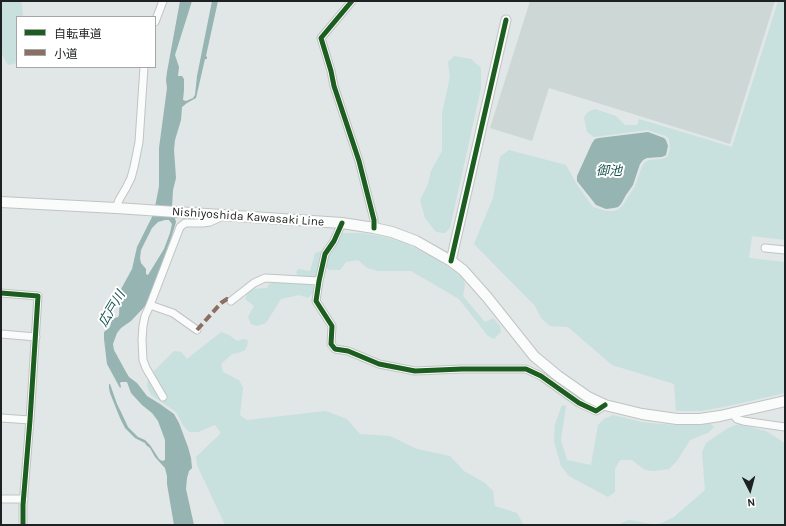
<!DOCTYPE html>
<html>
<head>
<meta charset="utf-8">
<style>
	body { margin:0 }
	#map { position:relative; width:786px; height:526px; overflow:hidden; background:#e1e6e6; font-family:Karla,"Noto Sans JP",sans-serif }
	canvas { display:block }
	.frame { position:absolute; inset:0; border:2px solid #1e2121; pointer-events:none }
	.legend { position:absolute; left:16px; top:16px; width:140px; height:52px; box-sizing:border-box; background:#fff; border:1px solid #a5a6a6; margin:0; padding:5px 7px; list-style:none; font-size:12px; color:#1e2121 }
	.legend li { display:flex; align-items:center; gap:8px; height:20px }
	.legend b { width:20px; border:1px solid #a5a6a6 }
	.north { position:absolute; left:730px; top:470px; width:40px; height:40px; -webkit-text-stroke:3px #fff; paint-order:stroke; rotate:174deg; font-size:11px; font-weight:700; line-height:16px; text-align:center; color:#1e2121 }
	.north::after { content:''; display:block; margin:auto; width:14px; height:18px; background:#1e2121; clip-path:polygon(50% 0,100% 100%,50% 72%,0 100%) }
</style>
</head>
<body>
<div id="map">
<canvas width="786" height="526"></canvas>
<div class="frame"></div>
<ul class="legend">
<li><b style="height:5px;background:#1b5e20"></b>自転車道</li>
<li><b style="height:5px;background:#8d6e63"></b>小道</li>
</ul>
<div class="north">N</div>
</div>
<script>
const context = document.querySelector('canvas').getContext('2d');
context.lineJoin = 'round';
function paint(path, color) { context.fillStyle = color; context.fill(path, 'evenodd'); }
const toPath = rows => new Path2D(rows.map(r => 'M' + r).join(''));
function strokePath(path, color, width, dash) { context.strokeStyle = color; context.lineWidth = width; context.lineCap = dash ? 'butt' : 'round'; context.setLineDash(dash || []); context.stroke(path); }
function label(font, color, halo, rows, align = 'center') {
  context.font = font + ' Karla,"Noto Sans JP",sans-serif'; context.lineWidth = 4; context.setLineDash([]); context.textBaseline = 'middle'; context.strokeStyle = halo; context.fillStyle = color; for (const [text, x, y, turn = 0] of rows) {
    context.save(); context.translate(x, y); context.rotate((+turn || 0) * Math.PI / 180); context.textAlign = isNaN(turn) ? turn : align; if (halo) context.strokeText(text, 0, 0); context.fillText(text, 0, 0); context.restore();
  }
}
const built = toPath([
	[530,1,775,1,730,144,549,88,532,141,490,128]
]);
const green = toPath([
	[1,1,21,1,23,12,23,17,17,17,17,63,8,65,1,53],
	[778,1,785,1,785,240,752,236,749,258,785,262,785,393,728,406,701,411,676,411,674,384,612,365,568,327,550,326,541,318,535,306,474,244,493,198,500,157,509,150,566,165,576,183,593,207,606,211,614,211,619,209,623,205,628,197,635,186,642,167,644,163,649,160,662,159,667,157,669,153,670,147,669,139,666,136,647,130,594,137,587,132,584,117,588,112,595,109,616,116,625,125,637,125,639,119,732,147],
	[454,56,471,59,481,68,481,88,450,228,445,233,436,232,425,218,420,200,428,184,431,171,442,151,442,113,450,77,448,62],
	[342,233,362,233,386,237,407,244,432,257,453,270,463,278,465,285,463,296,485,322,493,318,500,326,501,332,494,339,488,336,459,299,411,271,378,271,367,268,358,260,346,262,340,270,329,270,325,265,327,255,337,243],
	[321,251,323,254,318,275,314,279,303,279,298,276,296,272,299,269,310,271,315,253],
	[276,282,311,284,314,287,314,292,308,298,299,295,281,299,266,323,257,326,251,324,248,317,254,306,245,299,248,292,253,289,267,288,269,284],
	[221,332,229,335,237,341,244,339,248,340,247,346,245,350,238,353,232,354,221,364,223,372,239,380,243,388,240,415,247,420,326,411,347,419,360,434,390,436,417,449,450,456,464,471,485,483,493,491,495,506,517,513,524,525,225,525,197,465,196,457,221,433,215,425,198,432,189,432,183,425,176,412,151,395,147,386,148,377,174,351,181,352,187,359],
	[562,405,566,406,561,440,567,460,591,465,598,425,604,419,613,415,642,422,661,424,681,425,707,423,711,424,714,427,708,433,690,440,677,461,669,469,654,471,645,470,632,460,620,460,615,469,615,492,608,497,569,476,561,466,554,441,555,424],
	[739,424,766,431,783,442,785,444,785,525,620,525,621,523,629,520,657,525,674,517,705,490,702,452,706,443,728,428]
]);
const water = toPath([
	[180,1,192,1,175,55,179,67,178,76,182,76,184,79,184,90,183,100,186,101,193,98,195,95,197,76,212,1,218,1,206,56,207,57,207,59,205,59,196,98,187,103,182,107,181,120,175,140,174,150,176,178,173,190,172,207,176,222,172,235,148,303,131,321,121,328,117,333,113,344,114,350,126,372,129,377,137,383,147,396,160,404,174,414,179,423,188,447,191,458,192,468,189,471,187,478,186,489,194,525,174,525,167,484,167,476,165,468,155,457,150,448,146,445,145,443,135,438,125,428,120,418,110,393,109,388,109,384,110,384,117,404,121,412,128,427,138,437,145,440,150,445,159,459,162,461,165,460,165,440,158,421,152,413,142,405,131,393,127,382,121,382,120,383,121,387,120,388,107,364,104,339,104,332,110,327,112,319,118,317,119,315,120,291,132,269,137,247,152,217,156,202,159,186,159,148,167,88,166,80,167,72],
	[165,220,169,220,172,224,170,233,164,249,148,275,146,274,146,269,141,263,140,258,141,250,152,228,158,222],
	[648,132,664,138,666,140,668,146,666,155,662,157,647,158,643,160,640,164,633,185,626,195,621,204,618,207,614,208,606,209,596,205,577,181,577,176,592,143,595,139,599,138]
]);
const minor = toPath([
	[352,1,321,38,331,71,334,86,359,161,374,220,374,228],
	[155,22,163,1],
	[116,208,119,200,126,188,131,178,134,167,139,142,144,67],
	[342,223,334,241,325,254,319,281,316,301,332,326,331,344,335,349,348,351,379,364,415,371,462,369,526,369,541,376,579,403,596,411,605,405],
	[765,248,785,250],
	[1,293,38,296,30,420,23,505,23,525],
	[231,301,254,283,265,278,319,281],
	[150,305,180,227,185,223,203,223,210,222,223,216],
	[1,334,36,337],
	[163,397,146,368,143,360,142,340,143,326,145,316,150,305,173,313,197,330],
	[732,413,737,419,743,421,785,427],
	[1,418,30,420],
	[1,499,24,499]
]);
const tertiary = toPath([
	[451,261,506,20]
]);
const secondary = toPath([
	[1,202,116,208,342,223,374,228,392,232,416,241,451,261,463,270,487,297,534,356,558,376,588,397,605,405,642,414,677,419,700,419,720,416,785,401]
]);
const quiet = toPath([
	[197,330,221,303,227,299,231,301]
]);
const cycleway = toPath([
	[352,1,321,38,331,71,334,86,359,161,374,220,374,228],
	[342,223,334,241,325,254,319,281,316,301,332,326,331,344,335,349,348,351,379,364,415,371,462,369,526,369,541,376,579,403,596,411,605,405],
	[451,261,506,20],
	[1,293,38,296,30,420,23,505,23,525]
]);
const streetNames = [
	["Nishiyoshida Kawasaki Line",248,217,4]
];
const waterNames = [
	["御池",609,171],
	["広戸川",112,309,-59]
];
paint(built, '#cdd7d6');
paint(green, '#c8e0de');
paint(water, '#95b4b2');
strokePath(minor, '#c0c4c3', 9);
strokePath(tertiary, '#c0c4c3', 11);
strokePath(secondary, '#c0c4c3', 12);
strokePath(minor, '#fafbfb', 7);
strokePath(tertiary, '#fafbfb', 9);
strokePath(secondary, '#fafbfb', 10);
strokePath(quiet, '#8d6e63', 4, [8, 4]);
strokePath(cycleway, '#1b5e20', 5);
label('12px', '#1e2121', '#fff', streetNames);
label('italic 13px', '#185351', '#fff', waterNames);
</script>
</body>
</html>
